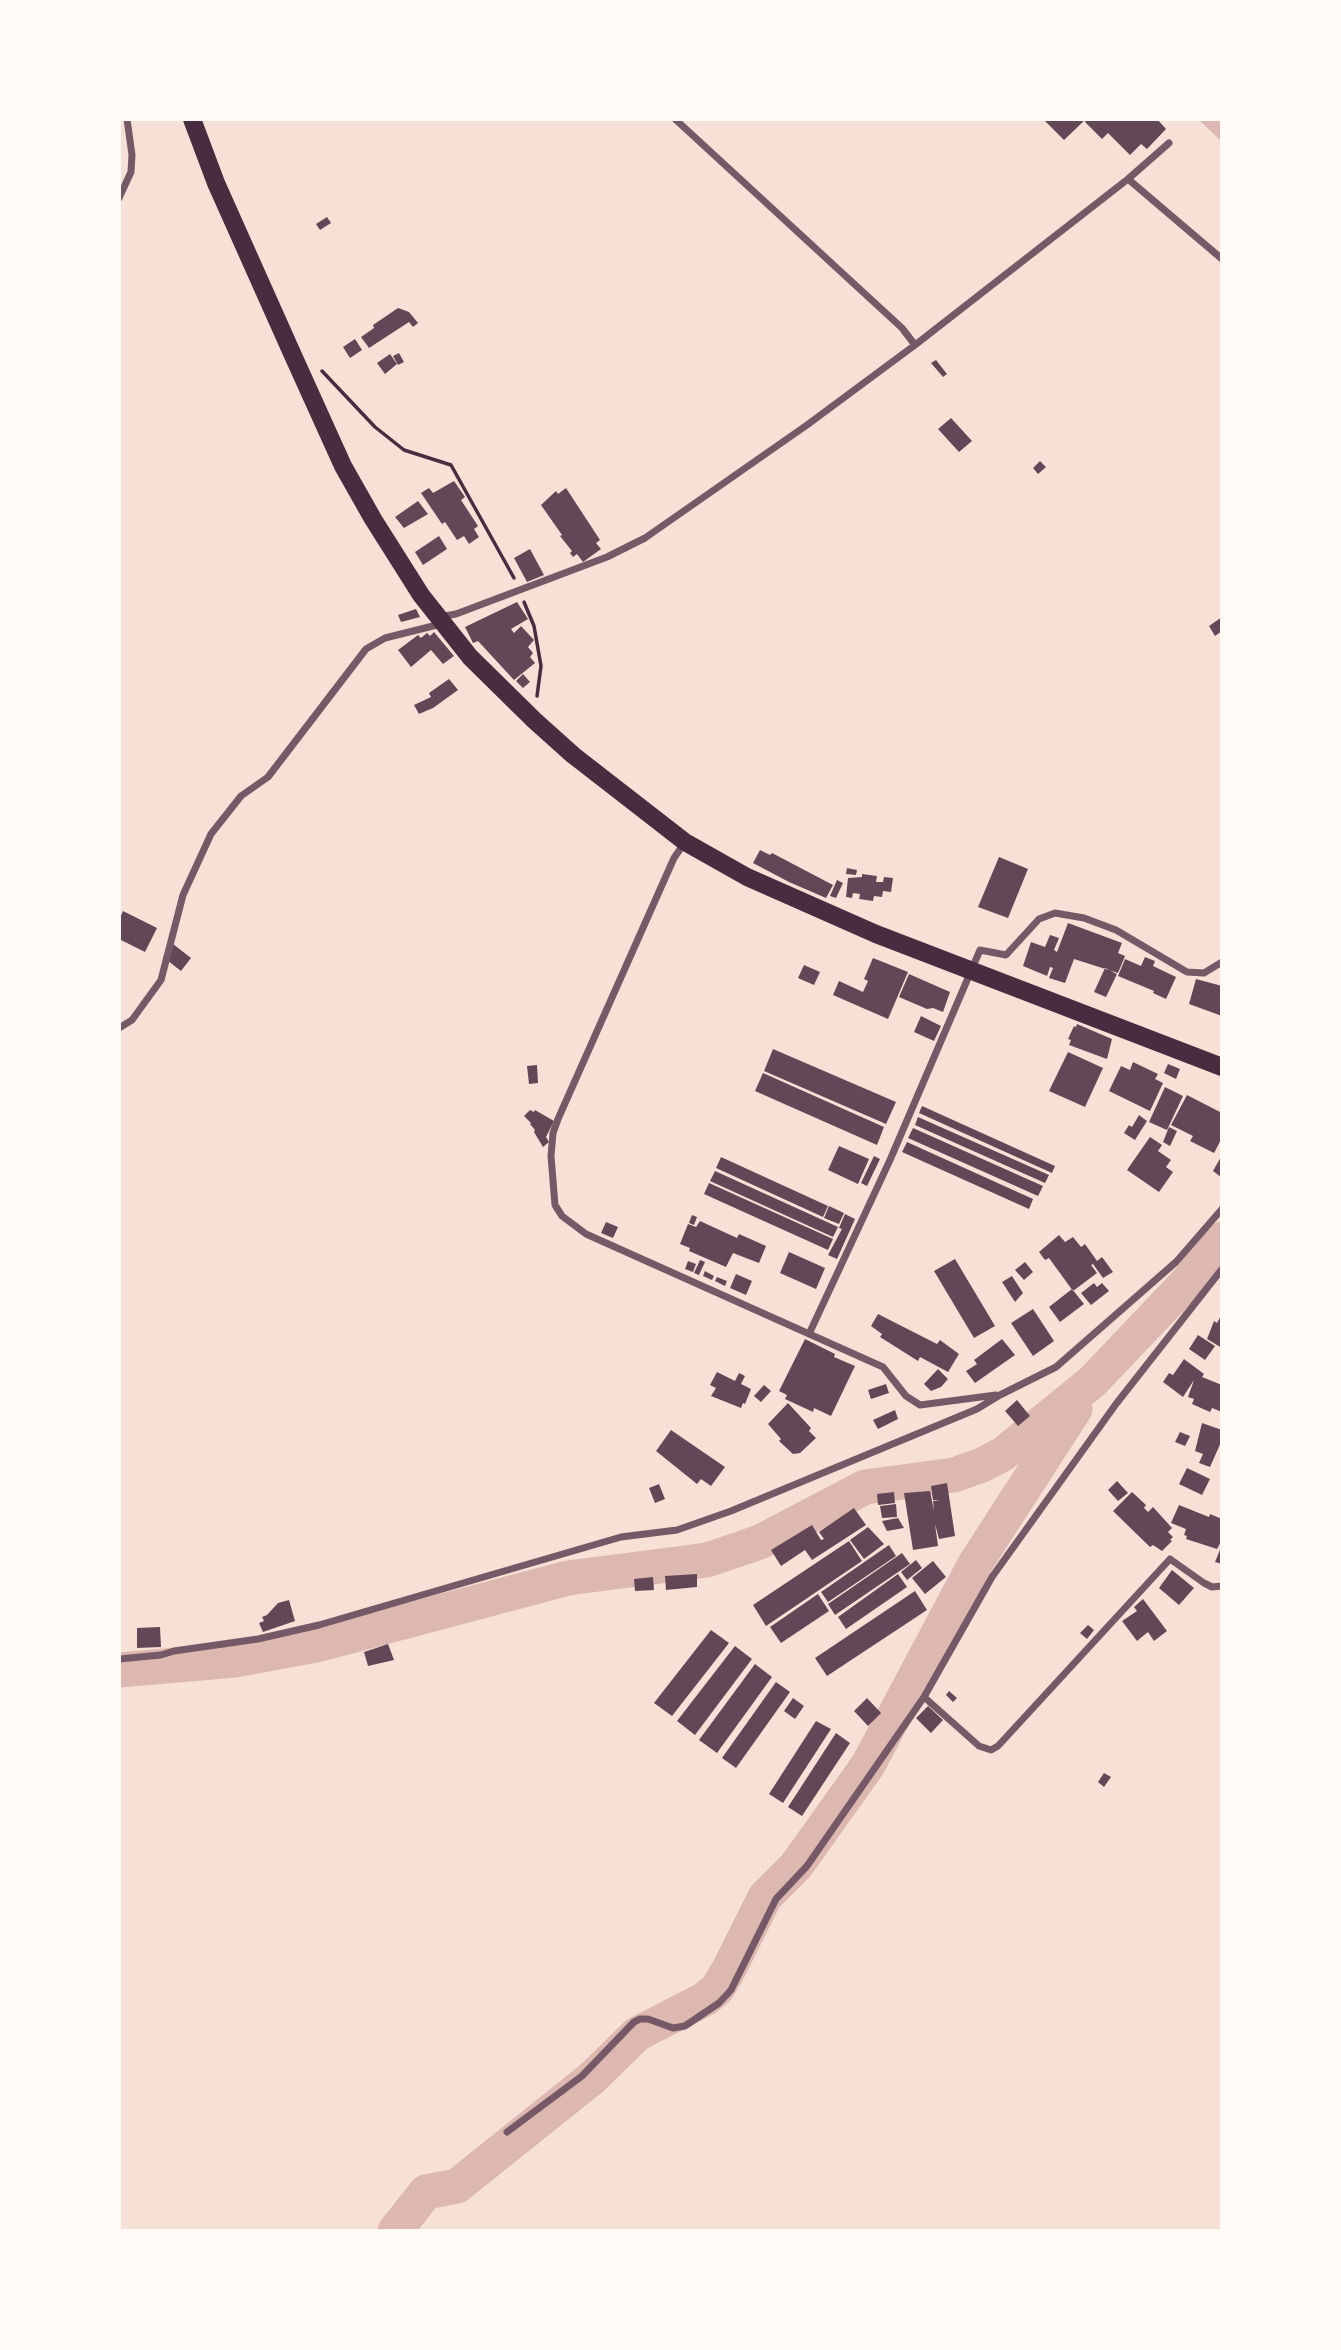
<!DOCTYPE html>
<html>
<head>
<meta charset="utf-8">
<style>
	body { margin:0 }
	#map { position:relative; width:1341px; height:2350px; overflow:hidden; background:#f7e1d7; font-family:Georgia,serif }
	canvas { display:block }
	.frame { position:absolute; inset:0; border:121px solid #fffaf5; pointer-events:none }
</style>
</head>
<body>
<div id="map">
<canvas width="1341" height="2350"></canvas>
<div class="frame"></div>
</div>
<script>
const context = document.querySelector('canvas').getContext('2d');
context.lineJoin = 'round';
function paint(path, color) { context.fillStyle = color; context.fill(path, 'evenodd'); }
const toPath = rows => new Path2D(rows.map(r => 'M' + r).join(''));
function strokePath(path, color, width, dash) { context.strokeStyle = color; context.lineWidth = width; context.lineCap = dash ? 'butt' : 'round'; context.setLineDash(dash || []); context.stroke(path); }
const water = toPath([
	[1198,119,1222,119,1222,142]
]);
const river = toPath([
	[119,1670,235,1660,316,1645,568,1578,707,1560,760,1542,865,1487,954,1475,982,1465,1003,1454,1092,1382,1189,1280,1222,1239],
	[395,2231,426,2192,457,2186,592,2078,637,2034,705,1999,717,1989,728,1971,765,1897,796,1866,868,1765,975,1564,1075,1409]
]);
const building = toPath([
	[1043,119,1086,119,1064,140],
	[1087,119,1157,119,1166,129,1147,149,1141,144,1130,155,1108,133,1102,139,1085,122],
	[327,217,331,223,320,230,316,224],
	[398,308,409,312,418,323,413,327,409,322,369,348,361,337,374,328,373,325],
	[355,339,362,350,350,358,343,347],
	[399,353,404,362,398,365,393,356],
	[390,354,397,364,385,374,377,363],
	[936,360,947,374,943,377,931,363],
	[951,418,972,441,959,452,938,429],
	[1040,461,1046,467,1038,474,1033,468],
	[454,481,465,497,461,500,478,526,474,529,479,537,469,544,464,536,457,540,445,522,442,524,421,493,429,488,433,493],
	[566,488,600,540,596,543,601,549,583,562,577,554,573,557,570,553,572,551,560,536,562,535,541,505,556,491,558,494],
	[418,501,428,514,404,528,395,517],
	[439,536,447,549,423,565,415,552],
	[530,549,544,575,527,582,514,558],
	[517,602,528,619,511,629,514,633,521,626,534,640,528,647,533,653,530,657,535,663,514,680,478,641,473,643,465,627],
	[416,609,420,617,401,622,398,615],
	[1222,617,1222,631,1215,636,1209,626],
	[434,632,454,656,443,664,431,650,411,667,398,650,418,635,421,638,427,633,430,636],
	[523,674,530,682,523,688,516,681],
	[449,679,458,690,433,708,419,714,414,705,431,697,429,693],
	[760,850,770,855,772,853,833,885,826,898,789,882,753,863],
	[999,857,1028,869,1008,918,978,907],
	[847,868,857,870,856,875,846,874],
	[862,874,877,876,876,882,883,882,884,877,893,878,891,892,883,891,882,897,874,896,873,901,859,899,860,894,853,893,852,898,846,897,848,878,862,877],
	[837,880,843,883,836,898,830,896],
	[123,911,157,928,145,952,119,939,119,920],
	[1068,923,1122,943,1118,953,1125,956,1118,973,1074,959,1065,983,1049,978,1053,968,1050,967,1047,976,1023,966,1031,942,1045,947,1050,935,1059,938,1054,950,1057,952],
	[173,944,191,958,181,971,163,957],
	[1145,957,1155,961,1153,966,1176,977,1166,999,1153,993,1154,991,1118,976,1125,959,1141,966],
	[873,958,908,972,888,1019,833,995,839,981,863,992,868,981,864,979],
	[804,965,820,972,814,985,798,978],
	[1105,968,1117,974,1106,997,1094,992],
	[909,974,950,992,943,1012,933,1008,927,1009,899,997],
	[1196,979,1222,986,1222,1016,1189,1004],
	[921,1016,941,1026,934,1041,914,1032],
	[1077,1024,1112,1039,1107,1059,1069,1045,1071,1040,1068,1039,1074,1026,1076,1027],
	[773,1049,896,1102,886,1124,764,1071],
	[1068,1052,1103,1068,1085,1107,1049,1091],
	[1133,1062,1158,1074,1155,1079,1163,1083,1150,1111,1109,1091,1121,1066,1130,1070],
	[1168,1064,1180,1069,1176,1079,1164,1073],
	[537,1065,538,1083,529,1084,527,1066],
	[763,1073,884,1127,877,1145,755,1091],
	[1165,1087,1183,1096,1167,1130,1149,1122],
	[1187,1095,1222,1113,1222,1138,1214,1153,1190,1141,1193,1136,1171,1125],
	[922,1106,1055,1166,1052,1173,919,1113],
	[530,1110,534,1112,535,1110,554,1121,546,1137,549,1142,543,1147,534,1132,535,1130,530,1124,531,1123,524,1116],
	[1139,1115,1147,1121,1135,1140,1124,1133,1129,1125,1132,1127],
	[918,1117,1049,1175,1045,1183,915,1125],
	[1169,1127,1177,1131,1170,1146,1163,1142],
	[913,1128,1043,1186,1038,1196,908,1138],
	[1150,1137,1162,1145,1158,1151,1171,1160,1166,1167,1173,1172,1159,1192,1127,1170],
	[907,1142,1033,1199,1029,1209,902,1152],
	[839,1146,869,1159,858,1184,828,1170],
	[1222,1155,1222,1175,1221,1177,1213,1171],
	[874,1156,880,1159,867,1186,861,1183],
	[721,1157,828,1206,823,1217,716,1168],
	[715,1171,838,1227,833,1237,710,1181],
	[709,1183,833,1239,828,1250,704,1194],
	[829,1206,844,1213,839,1224,824,1218],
	[845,1214,855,1219,837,1259,828,1255,842,1229,839,1228],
	[692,1215,697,1217,694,1225,689,1223],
	[700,1221,737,1238,739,1234,766,1246,759,1263,733,1253,726,1267,689,1251,690,1248,680,1244,688,1224,696,1227],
	[606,1222,618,1227,613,1238,601,1233],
	[1059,1235,1065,1242,1073,1237,1081,1247,1085,1244,1097,1261,1102,1257,1113,1272,1103,1278,1093,1264,1091,1265,1097,1273,1073,1291,1049,1258,1045,1260,1039,1252],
	[789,1252,825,1268,816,1289,780,1273],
	[955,1259,995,1326,974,1338,934,1271],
	[700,1260,705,1262,699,1275,694,1273],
	[688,1261,696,1264,693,1272,685,1269],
	[1025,1262,1033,1272,1024,1280,1015,1270],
	[705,1271,714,1276,712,1280,703,1276],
	[736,1274,752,1281,746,1295,730,1288],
	[1012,1276,1023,1293,1015,1302,1002,1282],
	[717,1277,727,1281,725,1286,715,1281],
	[1094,1283,1097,1287,1102,1283,1109,1291,1091,1305,1081,1293],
	[1072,1289,1084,1304,1060,1322,1049,1307],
	[1033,1309,1054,1341,1033,1356,1011,1323],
	[878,1314,937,1344,940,1340,959,1354,948,1372,920,1357,918,1361,880,1337,882,1334,871,1326],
	[1222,1314,1222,1348,1207,1339,1214,1321,1217,1323],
	[1198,1335,1215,1346,1205,1360,1189,1349],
	[805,1339,835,1354,834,1357,855,1366,831,1416,814,1408,813,1412,785,1399,787,1395,779,1391],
	[1002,1339,1015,1355,975,1383,966,1371,977,1364,974,1360],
	[1184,1359,1204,1374,1202,1377,1222,1385,1222,1412,1212,1408,1210,1412,1192,1404,1194,1399,1188,1397,1194,1380,1183,1397,1163,1382,1169,1373,1173,1375],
	[938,1369,948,1379,941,1387,931,1391,924,1384],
	[717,1372,735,1381,739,1373,745,1376,741,1384,751,1389,745,1404,743,1403,741,1408,711,1396,716,1388,710,1385],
	[886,1384,889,1393,871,1399,868,1390],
	[764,1385,771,1391,761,1402,754,1396],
	[1017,1400,1030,1416,1018,1426,1005,1411],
	[788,1403,811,1428,809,1431,816,1438,800,1453,793,1454,779,1441,781,1439,768,1424],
	[895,1410,898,1419,878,1429,873,1420],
	[1202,1423,1222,1430,1222,1440,1210,1467,1199,1463,1203,1454,1195,1451],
	[671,1430,725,1467,711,1486,701,1479,697,1484,656,1451],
	[1180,1432,1190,1436,1185,1446,1175,1442],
	[1187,1468,1210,1479,1202,1495,1179,1484],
	[1117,1481,1128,1493,1118,1501,1108,1490],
	[947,1483,955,1536,939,1539,935,1524,938,1546,913,1550,904,1493,930,1491,934,1511,933,1501,940,1500,933,1500,931,1486],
	[659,1484,665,1499,655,1503,649,1488],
	[894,1492,895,1503,878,1505,877,1494],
	[1132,1492,1146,1505,1144,1508,1148,1512,1153,1507,1172,1528,1168,1532,1173,1537,1170,1540,1172,1541,1162,1551,1153,1545,1150,1547,1113,1511],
	[896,1504,897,1517,882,1518,880,1506],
	[1179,1505,1209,1517,1210,1514,1222,1519,1222,1540,1217,1549,1186,1539,1187,1536,1184,1535,1186,1529,1171,1523],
	[854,1508,866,1525,812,1560,805,1550,781,1566,771,1550,812,1525,821,1540,824,1539,819,1532],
	[898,1518,904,1528,887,1531,882,1521],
	[868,1527,884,1544,864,1559,850,1540],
	[849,1541,862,1561,766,1626,753,1605],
	[889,1545,896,1556,828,1602,821,1592],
	[1222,1545,1222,1564,1215,1562],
	[902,1553,910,1564,835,1615,828,1604],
	[916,1560,922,1568,907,1580,901,1572],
	[933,1561,946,1577,925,1594,912,1578],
	[1172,1570,1194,1588,1179,1605,1159,1588],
	[697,1574,697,1587,666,1590,665,1576],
	[898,1574,907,1587,846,1629,838,1617],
	[653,1577,654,1590,635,1591,634,1579],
	[915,1591,927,1610,827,1676,815,1658],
	[818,1594,829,1611,781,1643,770,1627],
	[1143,1599,1167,1631,1154,1641,1148,1632,1137,1641,1122,1621,1137,1611,1134,1607],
	[289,1600,295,1621,263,1632,259,1623,264,1621,262,1617,267,1615,278,1603],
	[1088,1625,1094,1630,1087,1639,1080,1633],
	[160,1627,161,1647,137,1648,137,1628],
	[711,1630,729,1643,672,1716,654,1703],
	[388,1644,394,1660,368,1666,364,1652],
	[735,1646,752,1659,695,1735,677,1721],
	[755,1664,772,1677,717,1753,699,1740],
	[776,1682,790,1692,736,1768,722,1758],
	[949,1691,957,1698,953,1702,946,1695],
	[793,1698,804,1706,795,1719,784,1711],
	[867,1698,881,1713,868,1726,854,1711],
	[928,1706,943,1720,931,1733,916,1718],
	[816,1721,831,1729,783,1803,769,1794],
	[836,1733,850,1743,802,1816,788,1807],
	[1104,1773,1111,1777,1104,1787,1098,1782]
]);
const path = toPath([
	[322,371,375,427,404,450,451,465,514,578],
	[524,602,534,626,541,666,537,696]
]);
const minor = toPath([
	[675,119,902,328,915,345],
	[1128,179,1222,259],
	[119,198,131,172,132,155,127,119],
	[439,617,456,614,607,557,645,538,807,425,915,345,1128,179,1169,143],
	[685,842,674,858,558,1119,553,1133,551,1156,555,1205,562,1216,586,1234,883,1367,906,1396,920,1405,996,1395],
	[119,1028,132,1020,161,980,183,895,211,834,241,796,268,777,366,649,385,638,441,624],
	[809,1334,890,1160,980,950,1006,955,1039,919,1055,913,1084,918,1116,930,1187,972,1204,973,1222,962],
	[119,1659,161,1655,174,1651,258,1639,319,1625,621,1537,677,1530,731,1511,977,1409,1000,1395,1056,1367,1176,1262,1222,1209],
	[924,1697,979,1746,991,1750,998,1746,1170,1559,1204,1583,1212,1587,1222,1586],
	[507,2132,582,2076,634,2022,640,2019,648,2019,673,2028,685,2026,719,2003,731,1990,776,1899,807,1866,924,1697,992,1577,1116,1404,1222,1269]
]);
const primary = toPath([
	[192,119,216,183,291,351,343,466,373,519,421,595,470,657,534,720,573,755,685,842,747,877,876,934,1222,1067]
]);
paint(water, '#dcb8b0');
strokePath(river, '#dcb8b0', 35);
paint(building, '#644757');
strokePath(path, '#4a2c40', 3.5);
strokePath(minor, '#755966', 7);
strokePath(primary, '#4a2c40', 18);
</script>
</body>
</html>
